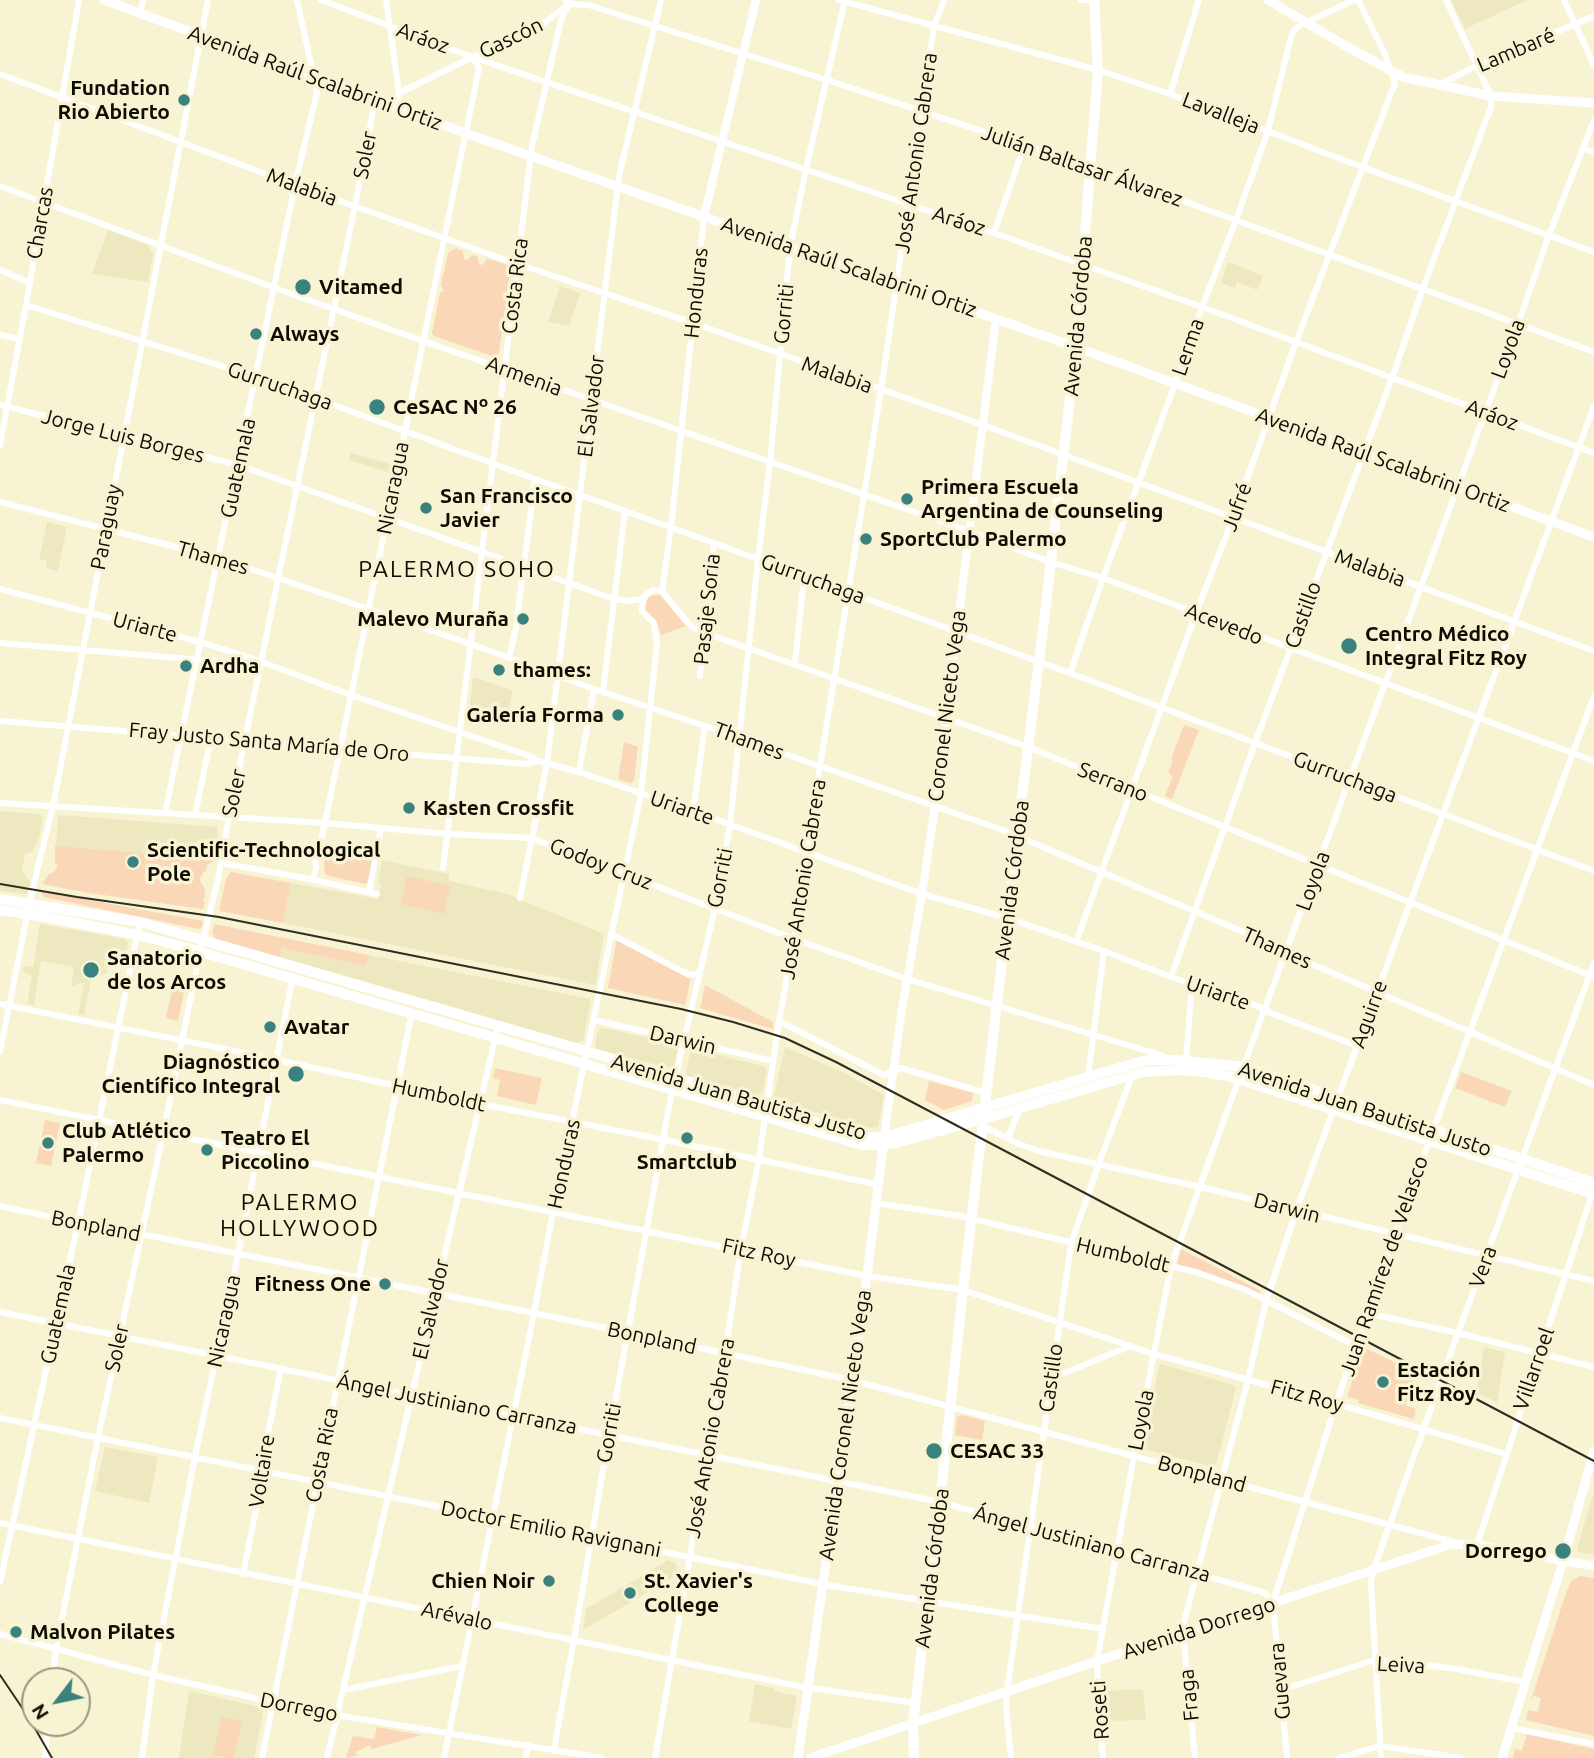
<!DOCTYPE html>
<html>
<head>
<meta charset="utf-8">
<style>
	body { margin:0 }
	#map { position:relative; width:1594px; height:1758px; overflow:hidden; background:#f8f4d3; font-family:Ubuntu,sans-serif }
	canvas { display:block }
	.north { position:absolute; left:21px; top:1667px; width:70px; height:70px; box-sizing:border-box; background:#f8f4d3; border:2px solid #9a9780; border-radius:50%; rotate:238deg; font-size:19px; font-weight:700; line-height:28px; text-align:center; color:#0e0c03 }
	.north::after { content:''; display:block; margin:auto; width:24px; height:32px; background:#3a827e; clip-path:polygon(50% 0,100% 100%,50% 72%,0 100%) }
</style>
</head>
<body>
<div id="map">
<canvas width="1594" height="1758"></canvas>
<div class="north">N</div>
</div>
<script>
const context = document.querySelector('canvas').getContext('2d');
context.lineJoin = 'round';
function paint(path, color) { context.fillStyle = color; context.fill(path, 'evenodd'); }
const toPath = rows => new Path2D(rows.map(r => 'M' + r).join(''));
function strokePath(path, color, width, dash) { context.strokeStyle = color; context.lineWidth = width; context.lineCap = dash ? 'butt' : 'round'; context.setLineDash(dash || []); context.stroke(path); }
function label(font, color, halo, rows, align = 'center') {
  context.font = font + ' Ubuntu,sans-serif'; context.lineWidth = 7; context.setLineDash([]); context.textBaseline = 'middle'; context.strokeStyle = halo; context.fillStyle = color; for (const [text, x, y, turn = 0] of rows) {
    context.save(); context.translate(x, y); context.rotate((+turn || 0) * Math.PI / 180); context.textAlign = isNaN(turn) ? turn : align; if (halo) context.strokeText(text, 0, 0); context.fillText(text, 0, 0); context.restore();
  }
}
const built = toPath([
	[1451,0,1527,0,1465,29],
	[108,230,148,245,153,254,148,282,92,274],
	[1228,262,1263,276,1257,290,1237,282,1235,288,1221,283],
	[560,286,580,293,569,326,548,322],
	[351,453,390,464,388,472,349,460],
	[47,522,67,527,58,571,46,568,47,561,39,559],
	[473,677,513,690,507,717,470,705],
	[0,811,40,814,43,818,39,838,33,851,25,854,22,871,31,883,26,894,0,891],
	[58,815,218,827,217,834,219,835,215,860,207,865,205,872,203,872,202,876,200,877,200,881,205,889,204,894,206,896,202,900,205,902,203,909,134,899,52,874,58,866,55,863],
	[382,860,449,874,449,881,507,894,604,934,595,985,283,923,291,883,378,899,381,886,378,882],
	[40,924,126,939,128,943,126,954,106,950,107,973,91,979,84,1015,78,1014,84,982,71,987,74,967,41,961,34,1005,27,1004,32,975,23,972,24,966,33,967],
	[282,948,366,966,369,955,591,999,583,1040,577,1043,280,957],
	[603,1028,675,1044,678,1048,674,1066,669,1068,596,1049,595,1044,598,1031],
	[785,1047,842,1072,884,1095,878,1126,872,1128,778,1102,774,1096],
	[694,1049,763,1066,767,1070,762,1093,757,1095,688,1076,686,1072,690,1052],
	[1484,1347,1505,1352,1497,1403,1477,1392],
	[1162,1364,1234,1385,1236,1388,1216,1465,1213,1467,1144,1449,1142,1447,1159,1366],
	[105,1447,158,1457,149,1503,95,1491],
	[1594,1491,1594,1554,1579,1552,1577,1549],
	[666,1560,674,1562,680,1573,679,1579,674,1577,583,1630,586,1609,665,1562],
	[755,1684,774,1688,774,1691,797,1696,791,1729,749,1721],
	[1143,1689,1146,1720,1107,1721,1104,1691],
	[189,1691,264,1708,254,1758,179,1758]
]);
const green = toPath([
	[456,248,463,251,464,259,467,260,472,255,477,256,479,264,483,265,486,260,489,259,510,266,508,291,505,295,507,299,498,358,434,336,432,333,440,293,444,291,441,284,448,254,450,251],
	[654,595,660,595,686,626,661,635,656,620,646,611,644,607,649,597],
	[1184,725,1199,730,1172,799,1165,796,1173,776,1168,773,1173,760,1171,759],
	[624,742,638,747,634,781,630,783,618,779],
	[55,846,104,850,215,860,207,865,205,872,203,872,202,876,200,877,200,881,205,889,204,894,206,896,202,900,205,902,203,909,88,893,42,884,49,874,53,873,58,866,55,863],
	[325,855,373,860,370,881,365,884,326,875,324,870],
	[231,872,291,883,283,923,219,911,226,879],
	[407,876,450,886,444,914,401,904],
	[40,891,203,921,202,927,199,929,44,897],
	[214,924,369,955,366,966,282,948,280,957,216,939,212,933],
	[617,939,691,978,685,1005,608,988],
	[705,985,773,1022,773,1029,700,1008],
	[172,989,184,992,178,1021,166,1018],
	[495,1068,542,1078,536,1105,497,1096,500,1080,493,1078],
	[1461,1072,1512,1091,1505,1107,1455,1088],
	[929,1081,973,1093,972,1101,944,1110,925,1100],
	[45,1120,60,1123,51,1166,36,1163],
	[1181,1249,1261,1291,1259,1295,1177,1265],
	[1363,1347,1417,1373,1405,1405,1416,1409,1414,1419,1358,1403,1359,1400,1347,1397],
	[962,1415,985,1421,982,1440,955,1435,957,1417],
	[1580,1576,1594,1578,1594,1736,1526,1720,1528,1710,1538,1712,1541,1698,1534,1696,1531,1700,1565,1596,1571,1581],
	[222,1717,242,1721,234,1758,213,1755],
	[377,1727,421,1735,372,1749,369,1745,356,1752,357,1756,346,1758,353,1736,374,1739],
	[1527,1734,1594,1749,1594,1758,1513,1758,1515,1749,1522,1751]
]);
const minor = toPath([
	[321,0,472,57,994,233,1202,307,1594,453],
	[386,0,399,93,395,107],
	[565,0,569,4,588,5,827,80,1091,167,1594,352],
	[839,0,1098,70,1170,94,1362,167,1594,252],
	[1081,0,1096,0],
	[1564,0,1594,65],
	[140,14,143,0],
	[0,74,295,185,503,259,693,323,983,425,1594,651],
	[1439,85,1472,68,1594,16],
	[399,93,547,21,565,7],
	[1170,94,1199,0],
	[1584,149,1594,152],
	[0,186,275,288,423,341,969,531,1050,562,1103,578,1594,761],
	[994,233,1024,146],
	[0,270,30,283],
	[26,305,257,377,315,398,535,479,681,531,1070,673,1594,871],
	[0,335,20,339],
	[0,405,238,465,614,599,628,601,643,599],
	[0,445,26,305,79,0],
	[0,502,219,558,471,644,594,689,705,726,1000,829,1272,944,1293,956,1594,1085],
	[0,589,200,642,251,658,351,695,527,755,538,761,579,772,693,811,922,894,1007,918,1104,951,1171,977,1260,1007,1271,1013,1357,1046],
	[662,591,688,623,694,628,705,633,1028,747,1594,977],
	[662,591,671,527,704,217],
	[643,599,646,595,653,590,662,591],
	[0,643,238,663,260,663],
	[509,658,516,627,535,479],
	[795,664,804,576],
	[1070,673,1103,578,1175,384,1202,307,1236,220,1268,131,1291,37,1296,28,1305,23,1354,0],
	[700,676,714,543],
	[603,691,625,511],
	[0,721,526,764,538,761],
	[579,772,594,689],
	[0,803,325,823,448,834,531,838,794,939,907,979,1164,1056],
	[693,811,705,726],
	[165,813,295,185,317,92,297,0],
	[195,815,211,737],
	[221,863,305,878,377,894],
	[443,868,532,146,561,20,570,2],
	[313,880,316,867,315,862,325,823,479,68,473,58],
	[369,892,381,828],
	[520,898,547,763,619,176,661,0],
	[611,934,689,975,696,974,699,972],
	[1076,942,1196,613,1233,518,1296,342,1395,83,1384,52,1358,0],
	[1171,977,1255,743,1392,378,1423,288,1491,107,1491,96,1446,0],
	[0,1004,235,1051,481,1104,670,1141,879,1185],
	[594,1020,773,1061],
	[779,1021,884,1075,901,1068,986,1093],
	[0,1052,31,896,53,806,208,0],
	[1186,1060,1192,985],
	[1088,1077,1104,951],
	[0,1100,867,1276,963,1290,1154,1354,1372,1414,1506,1454],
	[983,1126,1019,1144,1039,1151,1200,1187,1594,1281],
	[1008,1138,1020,1108],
	[876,1203,960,1216,1196,1272,1246,1290,1356,1346],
	[0,1206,78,1223,91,1224,534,1313,851,1380,1454,1542],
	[0,1312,940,1502,1259,1591,1266,1594,1273,1603],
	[1367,1313,1458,1333,1594,1367],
	[1052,1378,1128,1347],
	[0,1418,832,1586,1103,1629],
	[0,1523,798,1686,915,1703],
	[1477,1545,1592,1194],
	[243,1574,262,1480,262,1464,281,1368],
	[0,1582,78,1223,140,922],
	[0,1634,153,1675,317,1712,602,1758],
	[52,1681,56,1649,98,1438,163,1134,200,952,218,879,229,817,355,206,375,101],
	[344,1690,462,1666],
	[1281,1690,1375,1660,1391,1661,1457,1669,1525,1682],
	[1511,1728,1594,1744],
	[53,1734,53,1723],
	[554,1749,574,1640,609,1435,671,1096,715,908,730,825,758,559,770,462,790,247,806,169,845,0],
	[45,1758,48,1723],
	[142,1758,153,1675,195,1457,238,1254,293,976],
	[262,1758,412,1012],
	[327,1758,498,1026],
	[444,1758,534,1313,553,1212,641,794,657,643,654,623,642,611,643,599],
	[526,1758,528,1745],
	[655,1758,725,1353,741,1249,759,1159,779,1021,794,939,806,852,881,390,934,26,944,0],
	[1011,1758,1006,1706,1007,1691,1071,1244,1099,1163,1132,1076],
	[1103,1758,1099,1714,1097,1661,1134,1456,1171,1266,1241,1073,1518,324,1549,235,1594,120],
	[1195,1758,1183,1633,1184,1622,1248,1380,1266,1301,1296,1211,1594,406],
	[1287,1758,1273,1603,1336,1404,1395,1234,1594,696],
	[1339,1758,1380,1746,1461,1758],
	[1381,1758,1371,1582,1373,1571,1458,1333,1594,963]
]);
const tertiary = toPath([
	[704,217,756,0],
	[884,1137,902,1009,922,894,935,806,996,319]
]);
const secondary = toPath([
	[104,0,465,133,1076,347,1594,537],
	[1268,0,1344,45,1403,77,1491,96,1594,103],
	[798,1758,867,1276,884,1139],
	[810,1758,1121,1653,1452,1544,1477,1545,1594,1566],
	[1502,1758,1563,1561,1594,1451]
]);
const primary = toPath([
	[0,899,140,922,665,1074,849,1133,867,1137,884,1137,895,1134,1136,1063,1148,1060,1175,1060,1235,1066,1254,1070,1594,1183],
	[0,910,46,917,138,935,191,949,862,1145,883,1145,896,1143,983,1119,1143,1072,1181,1070,1205,1072,1232,1077,1594,1194],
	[914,1758,913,1723,940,1502,963,1290,1017,836,1045,613,1076,347,1098,70,1094,0]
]);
const rail = toPath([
	[0,884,77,897,219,917,681,1009,733,1022,785,1038,836,1062,1594,1461],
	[0,1675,29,1718,52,1758]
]);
const markers = [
	[184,100,7,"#3a827e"],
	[303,287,9,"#3a827e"],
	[256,334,7,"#3a827e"],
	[377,407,9,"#3a827e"],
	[907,499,7,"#3a827e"],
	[426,508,7,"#3a827e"],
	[866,539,7,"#3a827e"],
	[523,619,7,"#3a827e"],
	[1349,646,9,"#3a827e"],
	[186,666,7,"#3a827e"],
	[499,670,7,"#3a827e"],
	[618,715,7,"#3a827e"],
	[409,808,7,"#3a827e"],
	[133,862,7,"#3a827e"],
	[91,970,9,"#3a827e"],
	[270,1027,7,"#3a827e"],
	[296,1074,9,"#3a827e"],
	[687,1138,7,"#3a827e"],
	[48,1143,7,"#3a827e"],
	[207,1150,7,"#3a827e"],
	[385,1284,7,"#3a827e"],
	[1383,1382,7,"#3a827e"],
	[934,1451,9,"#3a827e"],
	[1563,1551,9,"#3a827e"],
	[549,1581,7,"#3a827e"],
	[630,1593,7,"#3a827e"],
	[16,1632,7,"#3a827e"]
];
const streetNames = [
	["Aráoz",423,38,20],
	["Gascón",511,38,-26],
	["Lambaré",1516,50,-23],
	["Avenida Raúl Scalabrini Ortiz",315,78,20],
	["Lavalleja",1221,113,21],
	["José Antonio Cabrera",916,153,-82],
	["Soler",365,155,-79],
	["Julián Baltasar Álvarez",1082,166,19],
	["Malabia",302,187,20],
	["Aráoz",959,221,18],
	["Charcas",40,223,-80],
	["Avenida Raúl Scalabrini Ortiz",849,267,19],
	["Costa Rica",515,286,-83],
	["Honduras",696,293,-84],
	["Gorriti",784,314,-85],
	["Avenida Córdoba",1078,316,-85],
	["Lerma",1188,347,-71],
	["Loyola",1508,349,-70],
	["Malabia",837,375,19],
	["Armenia",524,376,20],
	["Gurruchaga",280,386,19],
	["El Salvador",591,406,-83],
	["Aráoz",1492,415,20],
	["Jorge Luis Borges",123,436,14],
	["Avenida Raúl Scalabrini Ortiz",1383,460,20],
	["Guatemala",238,468,-78],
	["Nicaragua",393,488,-79],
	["Jufré",1237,507,-70],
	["Paraguay",106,527,-79],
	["Thames",213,558,16],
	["Malabia",1370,568,20],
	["Gurruchaga",813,579,20],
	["Pasaje Soria",707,609,-84],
	["Castillo",1303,615,-70],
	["Acevedo",1224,624,21],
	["Uriarte",145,627,15],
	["Coronel Niceto Vega",947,706,-83],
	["Thames",749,741,20],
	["Fray Justo Santa María de Oro",269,742,5],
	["Gurruchaga",1345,777,21],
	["Serrano",1113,782,22],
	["Soler",234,793,-78],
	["Uriarte",682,808,19],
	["Godoy Cruz",601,864,21],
	["Gorriti",720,878,-79],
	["José Antonio Cabrera",803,879,-81],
	["Avenida Córdoba",1012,880,-83],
	["Loyola",1313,881,-70],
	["Thames",1277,948,24],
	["Uriarte",1218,993,19],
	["Aguirre",1369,1014,-70],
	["Darwin",683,1040,13],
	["Humboldt",439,1095,12],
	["Avenida Juan Bautista Justo",739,1097,16],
	["Avenida Juan Bautista Justo",1365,1109,18],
	["Honduras",564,1164,-78],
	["Darwin",1287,1208,14],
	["Bonpland",96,1226,11],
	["Fitz Roy",759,1253,12],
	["Humboldt",1123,1255,13],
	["Juan Ramírez de Velasco",1384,1266,-71],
	["Vera",1483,1267,-70],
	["El Salvador",431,1309,-77],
	["Guatemala",58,1314,-78],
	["Nicaragua",224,1321,-78],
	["Bonpland",652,1338,12],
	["Soler",117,1348,-78],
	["Villarroel",1534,1369,-71],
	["Castillo",1051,1378,-82],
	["Fitz Roy",1307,1396,15],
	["Ángel Justiniano Carranza",457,1404,11],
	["Loyola",1141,1420,-79],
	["Avenida Coronel Niceto Vega",845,1425,-82],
	["Gorriti",609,1433,-80],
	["José Antonio Cabrera",710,1438,-80],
	["Costa Rica",322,1455,-79],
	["Voltaire",262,1471,-81],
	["Bonpland",1202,1474,15],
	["Doctor Emilio Ravignani",551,1529,11],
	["Ángel Justiniano Carranza",1092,1544,15],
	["Avenida Córdoba",932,1568,-83],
	["Arévalo",457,1616,12],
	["Avenida Dorrego",1199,1628,-18],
	["Leiva",1401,1665,3],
	["Guevara",1280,1681,-95],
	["Fraga",1189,1695,-96],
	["Dorrego",299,1707,11],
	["Roseti",1100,1710,-94]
];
const poiNames = [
	["Fundation",170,88,"right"],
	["Rio Abierto",170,112,"right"],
	["Vitamed",319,287],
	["Always",270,334],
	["CeSAC Nº 26",393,407],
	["Primera Escuela",921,487],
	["Argentina de Counseling",921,511],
	["San Francisco",440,496],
	["Javier",440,520],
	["SportClub Palermo",880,539],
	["Malevo Muraña",509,619,"right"],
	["Centro Médico",1365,634],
	["Integral Fitz Roy",1365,658],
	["Ardha",200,666],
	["thames:",513,670],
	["Galería Forma",604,715,"right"],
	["Kasten Crossfit",423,808],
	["Scientific-Technological",147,850],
	["Pole",147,874],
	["Sanatorio",107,958],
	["de los Arcos",107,982],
	["Avatar",284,1027],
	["Diagnóstico",280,1062,"right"],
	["Científico Integral",280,1086,"right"],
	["Club Atlético",62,1131],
	["Palermo",62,1155],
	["Teatro El",221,1138],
	["Piccolino",221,1162],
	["Smartclub",687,1162,"center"],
	["Fitness One",371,1284,"right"],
	["Estación",1397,1370],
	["Fitz Roy",1397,1394],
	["CESAC 33",950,1451],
	["Dorrego",1547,1551,"right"],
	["Chien Noir",535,1581,"right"],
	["St. Xavier's",644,1581],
	["College",644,1605],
	["Malvon Pilates",30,1632]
];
const neighbourhoodNames = [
	["PALERMO SOHO",457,569],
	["PALERMO",300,1202],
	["HOLLYWOOD",300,1228]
];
paint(built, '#eee8c0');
paint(green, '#f9d7b7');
strokePath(minor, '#fff', 6);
strokePath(tertiary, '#fff', 8);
strokePath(secondary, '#fff', 9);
strokePath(primary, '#fff', 10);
strokePath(rail, '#2f2d20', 2);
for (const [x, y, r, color] of markers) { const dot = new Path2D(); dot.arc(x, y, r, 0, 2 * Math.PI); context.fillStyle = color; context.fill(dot); strokePath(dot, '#f8f4d3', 2.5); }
label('21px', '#0e0c03', '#f8f4d3', streetNames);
label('bold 21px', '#0e0c03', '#f8f4d3', poiNames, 'left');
context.letterSpacing = '2px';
label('23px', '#0e0c03', '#f8f4d3', neighbourhoodNames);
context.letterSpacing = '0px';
</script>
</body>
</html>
